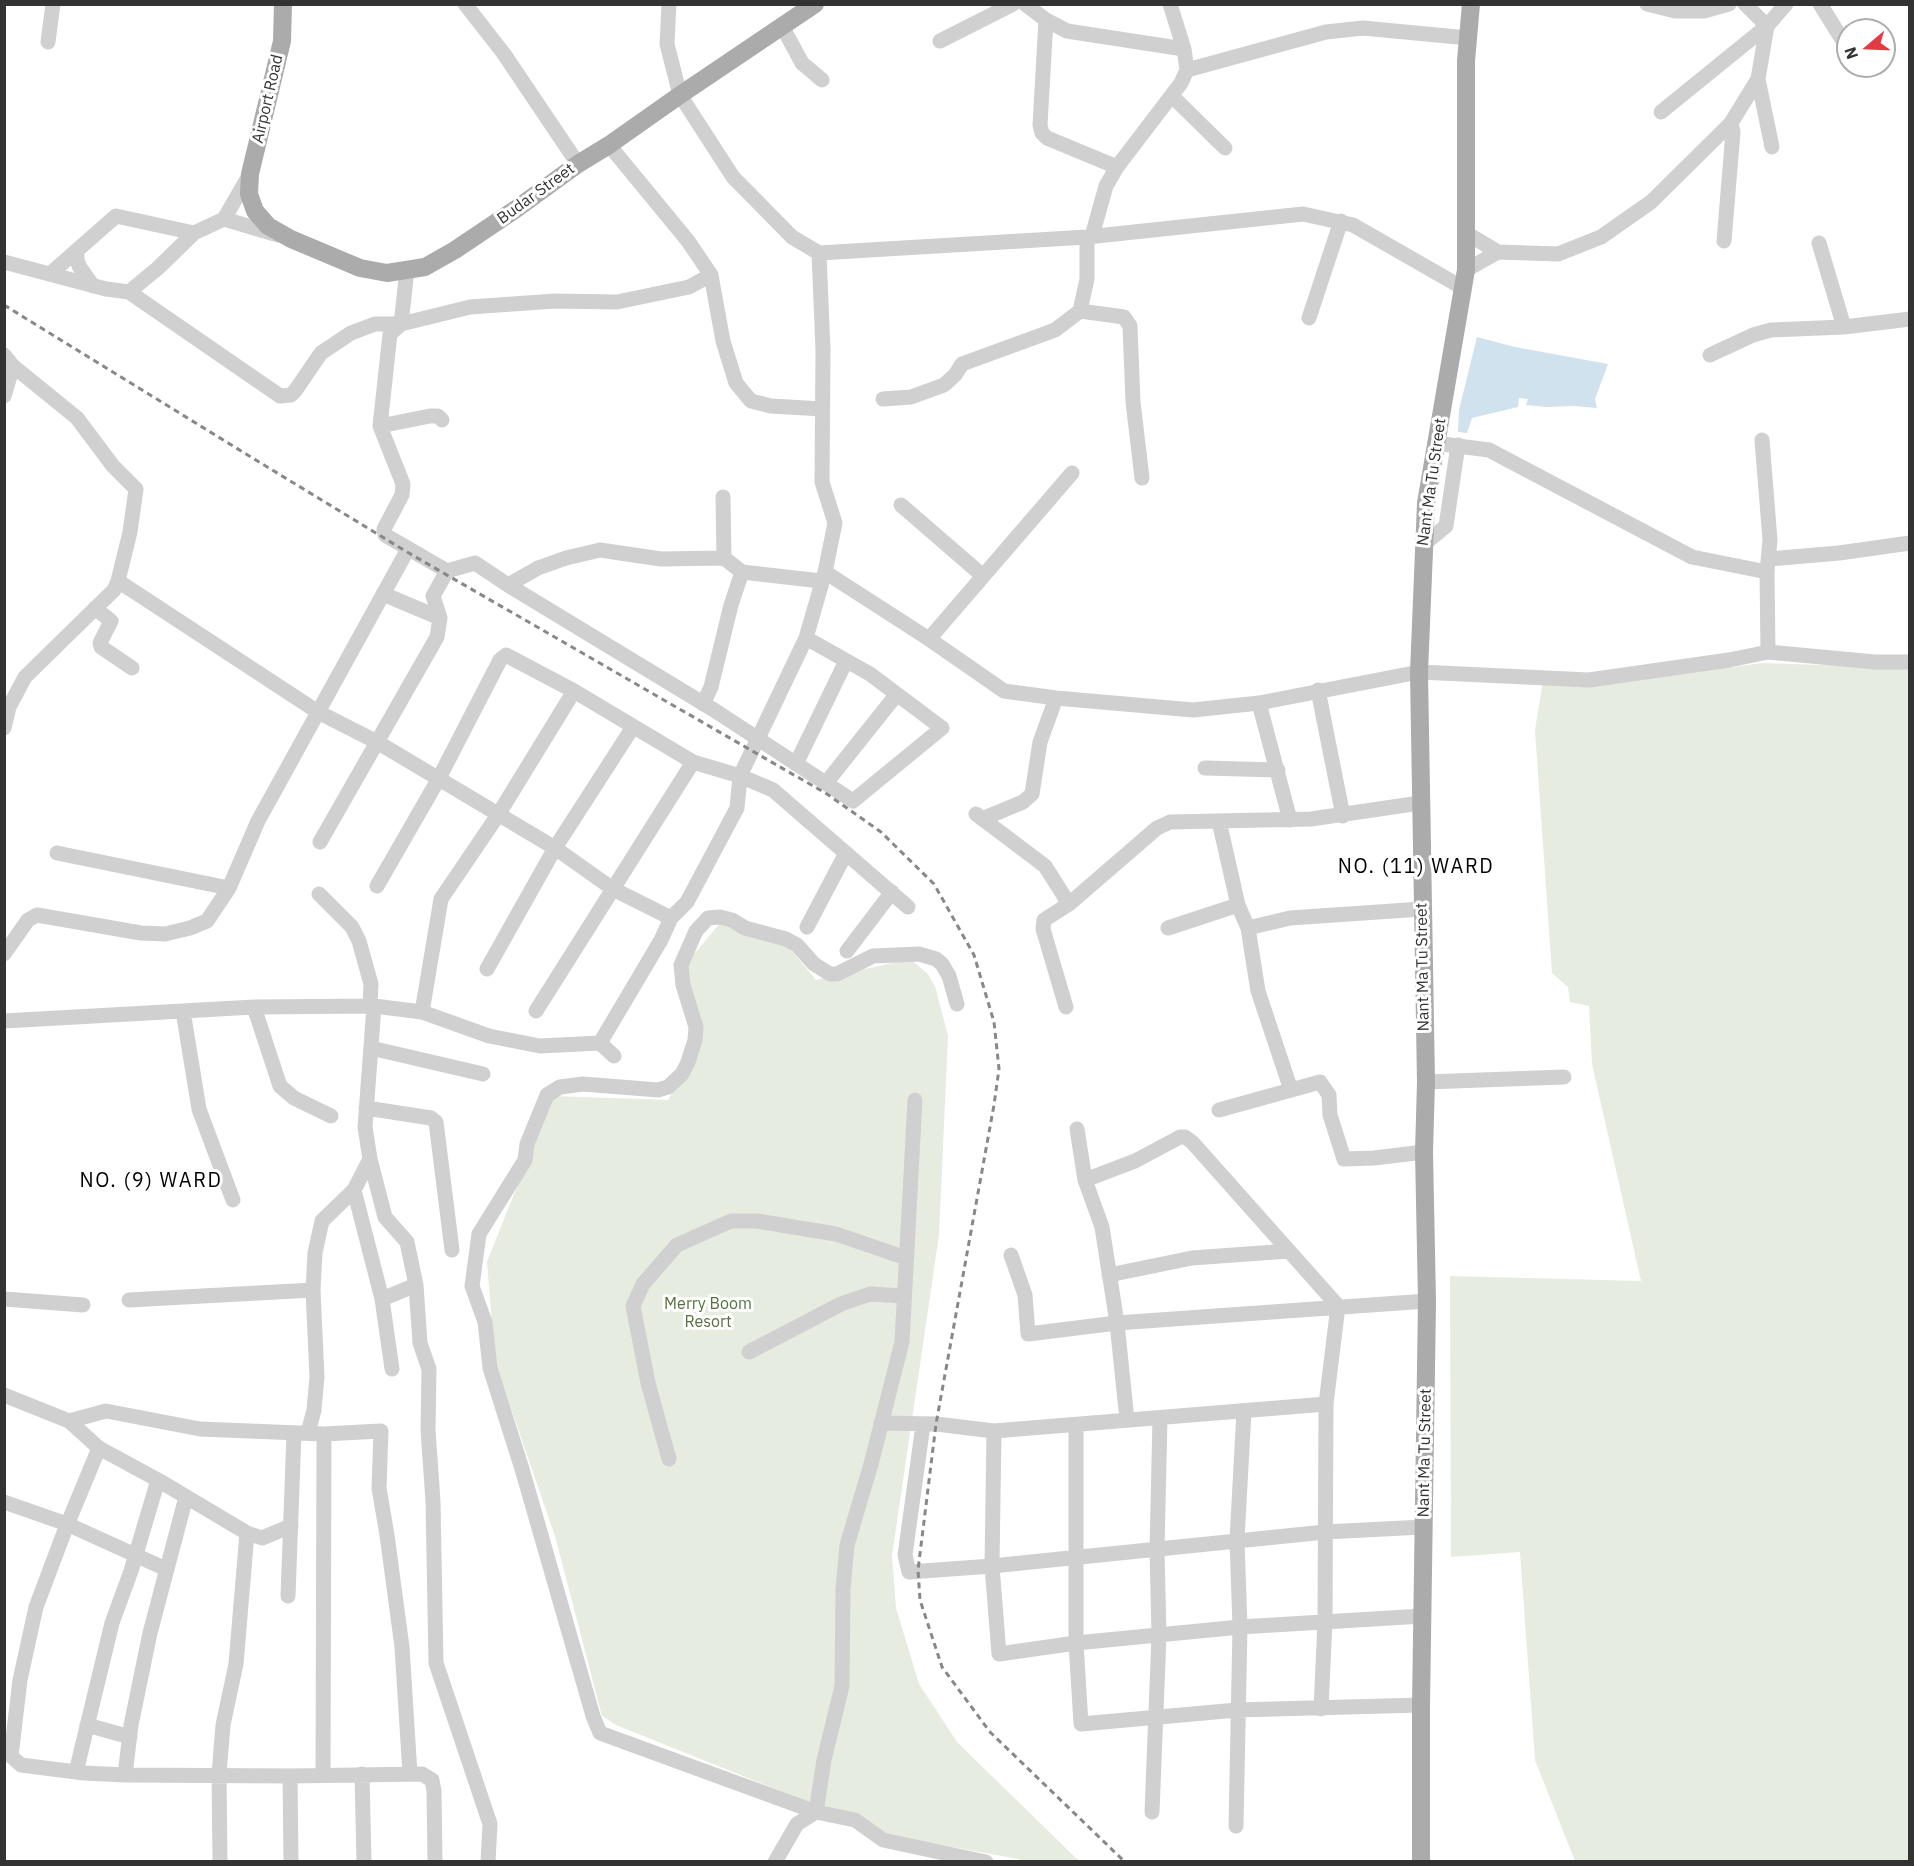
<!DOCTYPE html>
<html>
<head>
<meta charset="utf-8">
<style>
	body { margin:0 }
	#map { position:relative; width:1914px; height:1866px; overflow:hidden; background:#fff; font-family:"IBM Plex Sans",sans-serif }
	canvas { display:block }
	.frame { position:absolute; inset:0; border:6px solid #333; pointer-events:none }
	.north { position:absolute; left:1836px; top:18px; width:60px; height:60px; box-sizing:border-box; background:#fff; border:2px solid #adadad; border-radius:50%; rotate:251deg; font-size:16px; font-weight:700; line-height:24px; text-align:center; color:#333 }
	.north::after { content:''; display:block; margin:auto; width:21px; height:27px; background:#e63946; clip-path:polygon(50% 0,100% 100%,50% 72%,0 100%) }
</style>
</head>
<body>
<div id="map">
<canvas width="1914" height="1866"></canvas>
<div class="frame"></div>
<div class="north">N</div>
</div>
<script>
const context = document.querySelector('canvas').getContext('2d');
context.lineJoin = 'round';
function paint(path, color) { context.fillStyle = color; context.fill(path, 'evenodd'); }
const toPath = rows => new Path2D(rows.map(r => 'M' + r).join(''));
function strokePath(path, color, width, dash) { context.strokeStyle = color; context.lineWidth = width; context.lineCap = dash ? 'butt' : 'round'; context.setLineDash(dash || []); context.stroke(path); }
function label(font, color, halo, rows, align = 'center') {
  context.font = font + ' "IBM Plex Sans",sans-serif'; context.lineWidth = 6; context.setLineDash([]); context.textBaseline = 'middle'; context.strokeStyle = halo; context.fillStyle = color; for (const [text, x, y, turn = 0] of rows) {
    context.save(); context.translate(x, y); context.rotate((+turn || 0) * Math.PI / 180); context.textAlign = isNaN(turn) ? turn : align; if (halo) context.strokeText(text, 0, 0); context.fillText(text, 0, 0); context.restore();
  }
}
const green = toPath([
	[1763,663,1909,668,1909,1861,1575,1861,1535,1760,1520,1552,1451,1557,1450,1276,1641,1281,1592,1064,1589,1006,1570,1002,1568,987,1552,973,1535,730,1543,681,1716,669],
	[721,922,787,945,816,980,910,959,927,973,935,986,948,1036,939,1235,892,1556,896,1608,919,1684,957,1742,1079,1861,1022,1861,1018,1859,892,1836,616,1725,602,1716,555,1536,495,1362,487,1262,553,1096,668,1100,693,1056,685,965]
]);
const water = toPath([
	[1477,337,1515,347,1608,364,1595,399,1597,408,1574,406,1546,407,1526,405,1528,399,1519,398,1518,407,1472,418,1467,433,1458,432,1459,410]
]);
const minor = toPath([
	[465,4,504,54,578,164],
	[669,4,667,44,680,95,733,177,792,237,819,253,1087,237,1303,214,1353,225,1463,288],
	[1025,4,1046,20,1067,31,1184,49],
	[1647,4,1675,11,1704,11,1729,4],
	[1820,4,1845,44],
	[1046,20,1040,125,1042,133,1047,138,1117,167],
	[782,26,802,63,822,80],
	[940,41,1013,4],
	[48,42,53,4],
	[1187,70,1326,32,1363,28,1468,38],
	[1758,79,1772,147],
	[1172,96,1225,148],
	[1661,112,1767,26,1745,4],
	[609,145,688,241,711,275,723,341,736,383,751,401,771,406,822,409],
	[224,219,250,174],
	[1092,236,1106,186,1117,167,1181,83,1187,70,1184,49,1170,4],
	[1724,241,1733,132,1731,123],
	[1819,243,1844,327],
	[77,250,77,259,79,266,93,286],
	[1498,252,1558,254,1601,237,1651,202,1731,123,1758,79,1767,26,1786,4],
	[4,262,106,289,129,292,158,268,194,233,224,219,278,235],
	[407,270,401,324,390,334,380,426,403,484,402,495,384,529,385,535,447,571,475,563,508,585,538,568,566,558,600,550,661,559,724,558,742,572,821,581],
	[1466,270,1498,252,1466,233],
	[50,274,116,216,194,233],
	[129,292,280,396,291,395,295,391,321,353,351,333,375,324,401,324,470,307,555,301,617,302,689,287,711,275],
	[1080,311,1124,317,1130,326,1133,402,1142,478],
	[1309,318,1341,221],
	[4,355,13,366,77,418,113,466,136,489,130,532,118,581,114,590,25,677,9,707,4,728],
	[1710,355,1753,335,1771,330,1844,327,1910,319],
	[4,396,13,366],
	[883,399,911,397,944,385,955,375,962,364,1055,330,1080,311,1087,279,1087,237],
	[380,426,430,416,438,416,442,420],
	[1762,440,1770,540,1767,572,1768,652],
	[1435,443,1489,450,1692,557,1767,572],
	[723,497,724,558],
	[901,505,983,576],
	[1423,545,1446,526,1458,445],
	[1769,559,1839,553,1910,543],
	[825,572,929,639,1004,691,1056,698,1193,710,1259,703,1419,672,1589,680,1729,660,1768,652,1875,662,1910,662],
	[118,581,318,712,377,742,555,848,613,889,671,918,687,902,737,808,740,776,806,638,825,572,835,523,822,482,823,350,819,253],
	[508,585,714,710,853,801,942,728,870,674,806,638],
	[383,594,440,618],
	[95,608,111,621,100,643,101,647,132,668],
	[929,639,1072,473],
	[1318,690,1343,816],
	[1259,703,1290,820],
	[703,704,711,687,731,605,742,572],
	[796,764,846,661],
	[1205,768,1278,770],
	[826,783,897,694],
	[976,814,1045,866,1069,904],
	[982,819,1023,802,1032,794,1040,742,1056,698],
	[1219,821,1238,905,1248,928,1258,991,1291,1090],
	[320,842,437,637,440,618,433,596,447,571],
	[57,853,229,888],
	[377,886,438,780,500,660,506,655,574,691,693,762,740,776,773,790,908,907],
	[319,894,352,927,359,941,371,984,370,1005],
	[807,927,846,853],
	[1168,928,1238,905],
	[1248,928,1290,918,1422,909],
	[847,951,892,892],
	[4,954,28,920,37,915,141,933,165,934,190,928,207,921,229,888,258,821,408,549],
	[487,969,555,848,633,727],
	[374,1006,422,1012,489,1036,540,1046,600,1043,614,1056],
	[254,1007,280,1086,294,1098,331,1116],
	[1066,1007,1043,929,1044,920,1069,904,1157,828,1170,822,1311,819,1420,803],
	[183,1011,199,1109,233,1200],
	[536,1011,693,762],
	[422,1012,441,899,498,815,574,691],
	[4,1021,254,1007,374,1006,365,1127,370,1159,385,1217,407,1242,416,1285],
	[600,1043,661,940,671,918],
	[371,1048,483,1074],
	[1426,1082,1564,1077],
	[915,1100,902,1342,871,1464,847,1545,843,1589,842,1686,824,1760,816,1812,600,1733,593,1716,522,1469,490,1368,485,1322,472,1286,479,1234,525,1160,527,1144,547,1095,560,1087,583,1084,658,1090,668,1087,682,1074,688,1062,695,1040,696,1027,683,985,681,965,696,931,708,918,720,917,732,920,745,928,786,939,797,945,814,964,830,974,837,974,873,956,919,954,936,959,942,964,949,976,957,1004],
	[366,1108,431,1118,436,1122,452,1250],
	[1219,1110,1320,1082,1329,1095,1330,1115,1344,1159,1374,1158,1424,1152],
	[1077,1129,1085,1180,1102,1227,1117,1323,1127,1420],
	[1085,1180,1135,1161,1180,1137,1185,1137,1192,1142,1338,1306,1326,1404,1325,1621,1321,1709],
	[354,1190,382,1299,392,1369],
	[1011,1255,1025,1295,1028,1334,1117,1323,1427,1301],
	[1109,1275,1192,1258,1289,1251],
	[4,1299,83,1305],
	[382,1299,416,1285,420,1343,429,1369,428,1430,433,1501,436,1663,490,1824,488,1862],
	[129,1300,313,1290],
	[749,1352,841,1304,870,1294,904,1296],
	[4,1395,69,1421,99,1448,158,1480,247,1533,236,1664,223,1725,219,1774,220,1862],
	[69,1421,106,1411,200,1429,324,1434,323,1774],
	[881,1423,936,1424,994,1431,1326,1404],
	[923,1425,905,1555,909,1572,992,1566,1325,1532,1423,1527],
	[1076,1425,1076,1643,1081,1724,1237,1710,1421,1705],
	[994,1431,992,1566,999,1654,1076,1643,1240,1627,1423,1616],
	[308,1433,314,1410,317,1377,313,1290,315,1253,322,1221,354,1190,370,1159],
	[324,1434,381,1431,379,1488,387,1535,402,1647,410,1774],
	[99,1448,65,1530,36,1607,20,1680,11,1756,21,1765,84,1773,125,1775,290,1776,422,1774,432,1780,434,1791,435,1862],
	[669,1459,648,1383,633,1306,643,1284,677,1245,731,1221,757,1221,836,1234,906,1258],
	[4,1502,67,1524,166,1569],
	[247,1533,262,1538,291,1526],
	[288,1596,294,1433],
	[87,1725,130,1737],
	[76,1772,112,1623,131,1571,158,1480],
	[362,1774,364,1862],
	[125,1775,131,1725,150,1633,186,1497],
	[290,1776,291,1862],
	[1152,1812,1159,1636,1157,1549,1160,1418],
	[1236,1826,1240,1627,1237,1540,1244,1411],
	[775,1862,797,1824,816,1812,855,1820,883,1840,986,1862]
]);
const major = toPath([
	[283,4,282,41,250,174,249,194,255,211,268,226,291,239,360,268,387,273,425,267,455,250,516,209,578,164,609,145,680,95,815,4],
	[1421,1862,1421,1705,1427,1301,1424,1152,1426,1082,1419,672,1426,503,1466,270,1466,61,1471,4]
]);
const rail = toPath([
	[4,305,246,454,407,552,827,794,881,832,934,884,974,955,994,1022,999,1069,994,1105,936,1424,918,1570,920,1600,942,1667,990,1732,1125,1862]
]);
const streetNames = [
	["Airport Road",268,99,-77],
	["Budar Street",536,194,-36],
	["Nant Ma Tu Street",1432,482,-82],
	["Nant Ma Tu Street",1423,967,-91],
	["Nant Ma Tu Street",1425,1453,-89]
];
const parkNames = [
	["Merry Boom",708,1304],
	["Resort",708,1322]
];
const quarterNames = [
	["NO. (11) WARD",1416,867],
	["NO. (9) WARD",151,1181]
];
paint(green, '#e6ecdf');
paint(water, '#cfe2ee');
strokePath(minor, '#d0d0d0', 15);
strokePath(major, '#ababab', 18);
strokePath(rail, '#888', 3, [6, 4.5]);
label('16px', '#333', '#fff', streetNames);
label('16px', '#56703f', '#fff', parkNames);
context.letterSpacing = '1.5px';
label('20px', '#000', '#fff', quarterNames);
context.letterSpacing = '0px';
</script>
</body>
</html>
